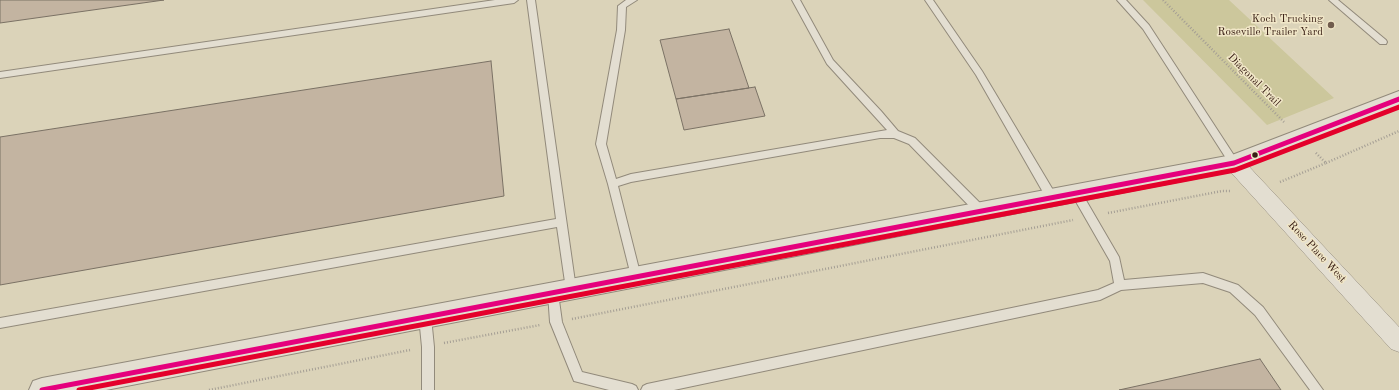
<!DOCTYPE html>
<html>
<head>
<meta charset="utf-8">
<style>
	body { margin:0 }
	canvas { display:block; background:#dbd3b9 }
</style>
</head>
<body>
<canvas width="1399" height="390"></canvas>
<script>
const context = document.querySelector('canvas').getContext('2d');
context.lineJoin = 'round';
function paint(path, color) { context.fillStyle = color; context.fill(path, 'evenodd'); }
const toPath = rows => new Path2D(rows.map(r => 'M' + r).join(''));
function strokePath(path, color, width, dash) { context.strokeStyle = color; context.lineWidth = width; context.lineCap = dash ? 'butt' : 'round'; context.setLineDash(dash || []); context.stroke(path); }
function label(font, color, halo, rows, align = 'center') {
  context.font = font + ' "Old Standard TT",serif'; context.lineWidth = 3; context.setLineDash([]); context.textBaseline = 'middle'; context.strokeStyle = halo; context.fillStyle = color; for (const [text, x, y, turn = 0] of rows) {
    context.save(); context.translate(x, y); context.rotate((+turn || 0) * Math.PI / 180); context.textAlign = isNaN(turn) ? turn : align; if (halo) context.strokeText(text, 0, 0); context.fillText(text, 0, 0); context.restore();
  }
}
const green = toPath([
	[1143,0,1229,0,1334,98,1267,125]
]);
const building = toPath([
	[0,0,164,0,0,23,0,0],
	[729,29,749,88,676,99,660,40,729,29],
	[491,61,504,196,0,285,0,137,491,61],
	[755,87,765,116,684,130,676,99,755,87],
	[1260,359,1281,390,1119,390,1260,359]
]);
const path = toPath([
	[1163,0,1284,122],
	[1326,163,1399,131],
	[1280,182,1326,163,1315,152],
	[1108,213,1222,191,1231,191],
	[572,319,1073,220],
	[444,343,540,325],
	[209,390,410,350]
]);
const service = toPath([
	[495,0,518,0,514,3,0,78,0,72,495,0],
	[527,0,535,0,576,289,575,292,571,294,567,292,566,289,557,227,0,328,0,318,556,219,527,0],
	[626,0,637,0,626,7,625,30,606,144,616,179,631,174,887,130,827,64,792,0,800,0,833,60,881,111,898,131,915,138,985,208,986,211,985,214,981,215,977,214,909,144,894,138,880,138,631,182,618,186,641,277,640,280,636,282,632,280,608,184,596,144,617,30,618,6,626,0],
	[925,0,933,0,982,71,1056,195,1057,198,1056,201,1052,202,1048,201,976,75,925,0],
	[1117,0,1126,0,1149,25,1237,160,1239,163,1237,166,1231,166,1143,29,1117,0],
	[1329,0,1338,0,1386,40,1387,42,1386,44,1380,44,1329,0],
	[1076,189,1080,190,1119,257,1124,280,1203,273,1238,285,1263,307,1323,390,1310,390,1255,315,1230,292,1203,283,1121,290,1100,300,674,390,641,390,643,386,647,384,1098,290,1114,283,1110,261,1071,193,1072,190,1076,189],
	[553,288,557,290,558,293,562,322,582,372,632,384,636,386,638,390,609,390,574,381,550,322,548,293,549,290,553,288],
	[425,312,429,313,431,317,434,347,434,390,422,390,422,347,419,317,421,313,425,312]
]);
const minor = toPath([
	[1234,156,1241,158,1399,327,1399,352,1391,349,1227,168,1225,163,1227,158,1234,156]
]);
const tertiary = toPath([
	[1399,91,1399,107,1234,171,106,390,29,390,33,381,42,378,1232,155,1399,91]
]);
const bus1 = toPath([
	[42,390,1234,163,1399,99]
]);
const bus2 = toPath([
	[79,390,1235,170,1399,107]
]);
const markers = [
	[1331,25,4,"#715d4e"],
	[1255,155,3.5,"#381e14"]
];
const poiNames = [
	["Koch Trucking",1323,19],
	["Roseville Trailer Yard",1323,32]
];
const streetNames = [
	["Diagonal Trail",1254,80,45],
	["Rose Place West",1317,252,47]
];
paint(green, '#ccc79c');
paint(building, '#c3b4a1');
strokePath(building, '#7b7265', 1);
strokePath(service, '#928a7b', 2);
strokePath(minor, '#928a7b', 1);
strokePath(tertiary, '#928a7b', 2);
strokePath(path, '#a49e94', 2.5, [1, 2]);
paint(service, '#e3ded1');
paint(minor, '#e3ded1');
paint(tertiary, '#e3ded1');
strokePath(bus1, '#e5007d', 5);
strokePath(bus2, '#e4002b', 5);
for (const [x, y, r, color] of markers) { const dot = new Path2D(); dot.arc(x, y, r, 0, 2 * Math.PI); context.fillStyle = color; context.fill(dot); strokePath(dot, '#f1e7c8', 1.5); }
label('11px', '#381e14', '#f1e7c8', poiNames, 'right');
label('11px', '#381e14', '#f1e7c8', streetNames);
</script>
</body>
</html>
